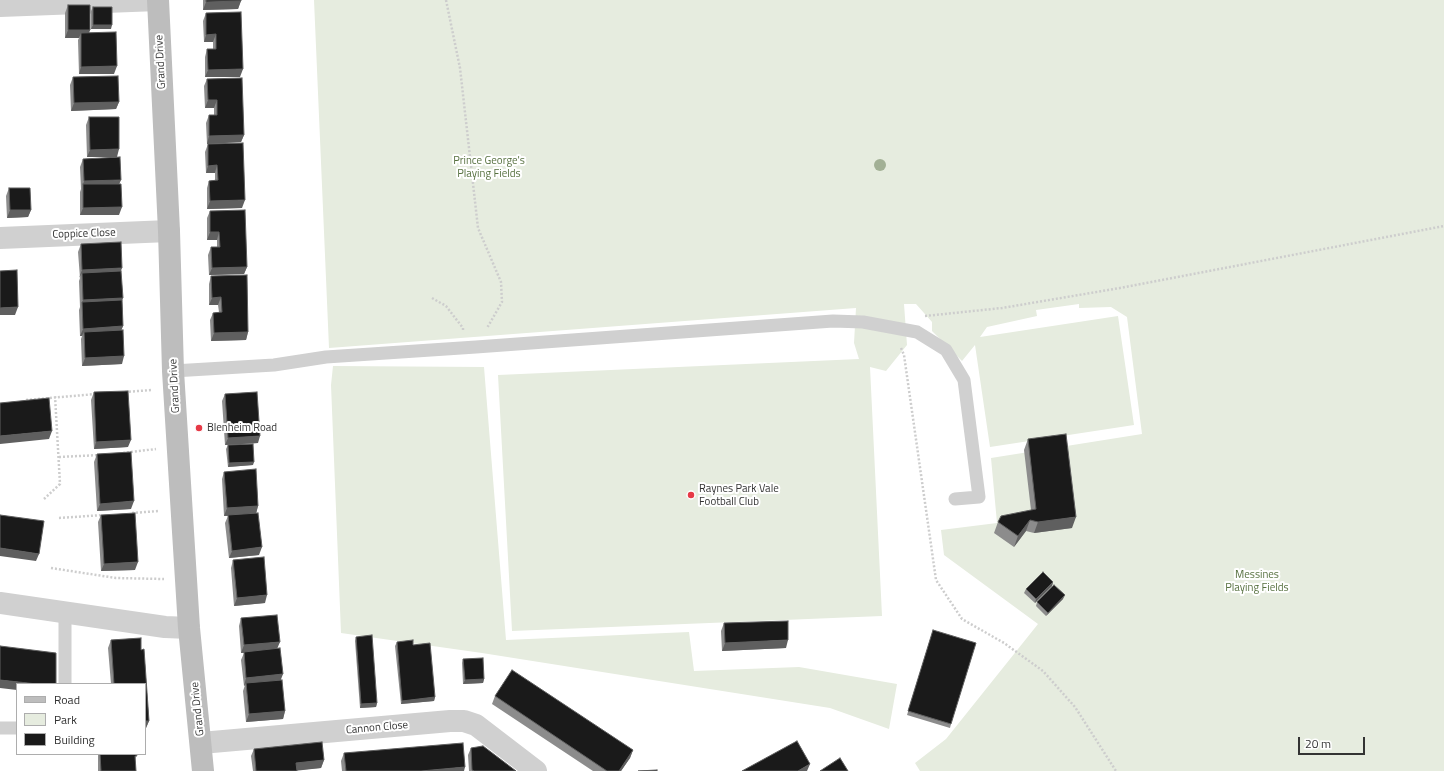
<!DOCTYPE html>
<html>
<head>
<meta charset="utf-8">
<style>
	body { margin:0 }
	#map { position:relative; width:1444px; height:771px; overflow:hidden; background:#fff; font-family:"Titillium Web",sans-serif }
	canvas { display:block }
	.legend { position:absolute; left:16px; top:683px; width:130px; height:72px; box-sizing:border-box; background:#fff; border:1px solid #adadad; margin:0; padding:5px 7px; list-style:none; font-size:12px; color:#333 }
	.legend li { display:flex; align-items:center; gap:8px; height:20px }
	.legend b { width:20px; border:1px solid #adadad }
	.scale { position:absolute; left:1298px; top:737px; width:67px; height:18px; box-sizing:border-box; border:2px solid #333; border-top:0; padding-left:5px; font-size:12px; line-height:14px; white-space:nowrap; color:#333; -webkit-text-stroke:3px #fff; paint-order:stroke }
</style>
</head>
<body>
<div id="map">
<canvas width="1444" height="771"></canvas>
<ul class="legend">
<li><b style="height:5px;background:#bdbdbd"></b>Road</li>
<li><b style="height:11px;background:#e6ecdf"></b>Park</li>
<li><b style="height:11px;background:#1a1a1a"></b>Building</li>
</ul>
<div class="scale">20 m</div>
</div>
<script>
const context = document.querySelector('canvas').getContext('2d');
context.lineJoin = 'round';
function paint(path, color) { context.fillStyle = color; context.fill(path, 'evenodd'); }
const toPath = rows => new Path2D(rows.map(r => 'M' + r).join(''));
function strokePath(path, color, width, dash) { context.strokeStyle = color; context.lineWidth = width; context.lineCap = dash ? 'butt' : 'round'; context.setLineDash(dash || []); context.stroke(path); }
function label(font, color, halo, rows, align = 'center') {
  context.font = font + ' "Titillium Web",sans-serif'; context.lineWidth = 4; context.setLineDash([]); context.textBaseline = 'middle'; context.strokeStyle = halo; context.fillStyle = color; for (const [text, x, y, turn = 0] of rows) {
    context.save(); context.translate(x, y); context.rotate((+turn || 0) * Math.PI / 180); context.textAlign = isNaN(turn) ? turn : align; if (halo) context.strokeText(text, 0, 0); context.fillText(text, 0, 0); context.restore();
  }
}
const green = toPath([
	[314,0,1444,0,1444,771,920,771,915,763,946,739,1038,624,944,555,941,530,997,523,991,458,1142,434,1127,317,1111,307,1079,308,1079,304,1036,310,1037,316,987,327,980,337,1118,316,1134,425,990,447,975,345,962,361,932,331,932,322,916,304,904,304,907,345,886,371,870,367,882,616,512,631,498,375,859,359,854,343,856,308,329,348],
	[333,366,484,367,506,640,689,632,694,671,799,667,897,684,889,729,830,708,482,653,341,633,331,385]
]);
const path = toPath([
	[446,0,460,68,478,228,501,282,502,302,487,328],
	[432,298,446,306,463,328,463,331],
	[925,316,1002,308,1120,288,1444,226],
	[901,348,904,355,936,580,962,619,1004,643,1043,671,1075,707,1116,771],
	[125,392,152,390],
	[26,400,96,394],
	[123,453,156,449],
	[59,457,100,455],
	[44,499,60,484,55,396],
	[132,513,159,511],
	[59,518,103,515],
	[51,568,116,578,164,579]
]);
const service = toPath([
	[173,371,274,365,326,357,476,347,833,321,863,322,917,332,946,350,964,380,979,497,955,499],
	[65,612,65,684],
	[0,728,17,728]
]);
const minor = toPath([
	[0,6,158,0],
	[0,238,169,231],
	[0,603,165,627,189,628],
	[201,743,450,721,464,721,476,725,536,771]
]);
const secondary = toPath([
	[158,0,169,231,173,371,189,628,203,771]
]);
const trees = [
	[880,165]
];
const wall = toPath([
	[203,0,241,0,238,9,203,10],
	[68,5,90,30,89,32,114,74,79,74,78,40,79,38,65,38,65,13],
	[93,7,111,29,91,29,91,11],
	[206,13,240,77,205,77,205,57,207,49,213,49,213,42,204,42,203,21],
	[73,77,119,102,116,109,71,111,70,85],
	[207,79,244,135,241,142,207,144,206,123,209,115,214,115,214,108,205,108,204,86],
	[89,117,117,157,87,157,86,125],
	[208,144,242,208,207,209,207,188,209,181,215,180,215,173,206,173,205,152],
	[83,159,119,184,119,215,80,215,80,192,81,189,80,167],
	[9,188,31,210,28,217,7,218,6,196],
	[210,211,247,267,244,274,209,275,208,255,211,247,217,247,217,240,207,240,207,218],
	[81,244,121,271,123,326,121,330,122,364,82,366,81,339,82,336,80,336,79,310,80,307,79,281,80,278,78,252],
	[211,276,248,332,246,340,211,341,210,320,213,313,219,312,218,305,209,305,209,284],
	[94,392,128,447,94,449,91,400],
	[225,394,258,443,225,445,222,401],
	[1028,439,1072,528,1034,533,1026,531,1014,547,994,533,998,522,1031,510,1024,450],
	[228,445,253,465,228,467,226,449],
	[97,454,131,509,97,511,94,462],
	[224,472,258,506,256,513,259,555,229,558,225,523,228,516,224,516,222,479],
	[101,515,135,570,101,571,98,522],
	[233,560,265,603,234,606,231,568],
	[1053,582,1052,586,1035,603,1024,593,1026,589],
	[1063,599,1046,616,1036,606,1037,602],
	[241,618,277,648,281,680,285,711,283,719,246,722,243,691,245,685,244,686,241,660,244,653,241,653,239,626],
	[724,623,786,648,722,651,721,631],
	[933,630,951,724,950,728,907,715],
	[356,637,377,703,376,707,360,708,355,641],
	[141,638,141,650,144,649,149,721,146,728,145,728,145,684,111,684,108,648,111,640],
	[397,642,413,645,435,697,434,701,401,704,395,646],
	[463,659,484,679,483,683,463,684,462,663],
	[495,696,633,750,630,758,621,771,593,771,492,704],
	[471,748,516,771,469,771,468,755],
	[254,749,324,760,321,768,297,770,297,771,253,771,251,756],
	[344,753,464,771,342,771,341,761],
	[98,754,136,754,135,760,136,771,98,771]
]);
const shadedWall = toPath([
	[241,1,238,9,203,10,206,2],
	[93,25,112,25,111,29,91,29],
	[68,30,90,30,87,38,81,33,79,38,65,38],
	[216,34,213,42,204,42,206,35],
	[117,66,114,74,79,74,81,67],
	[243,69,240,77,205,77,208,70],
	[208,100,217,100,214,108,205,108],
	[119,102,116,109,71,111,74,103],
	[244,135,241,142,207,144,209,136],
	[119,149,117,157,87,157,90,150],
	[217,165,215,173,206,173,208,166],
	[121,180,118,187,83,185,84,181],
	[245,200,242,208,207,209,210,201],
	[122,207,119,215,80,215,83,208],
	[10,210,31,210,28,217,7,218],
	[210,232,219,232,217,240,207,240],
	[247,267,244,274,209,275,212,268],
	[122,268,119,276,82,273,79,278,82,270],
	[221,297,218,305,209,305,212,298],
	[123,298,120,305,82,302,80,307,83,300],
	[18,307,15,315,0,315,0,308],
	[123,326,120,334,84,332,82,336,80,336,83,329],
	[248,332,246,340,211,341,214,333],
	[124,356,122,364,82,366,85,358],
	[52,431,49,439,0,444,0,436],
	[260,436,258,443,225,445,228,438],
	[131,440,128,447,94,449,96,442],
	[254,462,253,465,228,467,229,463],
	[134,501,131,509,97,511,100,504],
	[258,506,256,514,224,516,227,508],
	[1076,517,1072,528,1034,533,1038,522],
	[1030,520,1026,531,1014,547,1018,536],
	[262,547,259,555,229,558,232,551],
	[0,548,39,554,36,561,0,556],
	[138,562,135,570,101,571,104,564],
	[1053,582,1052,586,1035,603,1036,599],
	[267,595,265,603,234,606,237,598],
	[1065,595,1063,599,1046,616,1048,613],
	[788,640,786,648,722,651,725,643],
	[280,642,277,649,241,653,244,645],
	[283,674,280,682,246,683,245,685,244,686,246,678],
	[484,679,483,683,463,684,465,680],
	[0,680,37,684,17,684,17,690,0,688],
	[435,697,434,701,401,704,402,701],
	[377,703,376,707,360,708,361,704],
	[285,711,283,719,246,722,249,714],
	[145,721,149,721,146,728,145,728],
	[633,750,630,758,621,771,619,771],
	[324,760,321,768,294,771,296,763],
	[810,764,807,771,798,771],
	[465,767,464,771,421,771]
]);
const building = toPath([
	[206,0,241,0,241,1,206,2,206,0],
	[68,5,90,5,90,30,68,30,68,5],
	[93,7,112,7,112,25,93,25,93,7],
	[241,12,243,69,208,70,207,49,216,49,216,34,206,35,206,13,241,12],
	[116,32,117,66,81,67,81,33,116,32],
	[118,76,119,102,74,103,73,77,118,76],
	[242,78,244,135,209,136,209,115,217,115,217,100,208,100,207,79,242,78],
	[89,117,119,117,119,149,90,150,89,117],
	[243,143,245,200,210,201,209,181,218,180,217,165,208,166,208,144,243,143],
	[120,157,121,180,84,181,83,159,120,157],
	[83,184,121,184,122,207,83,208,83,184],
	[9,188,30,188,31,210,10,210,9,188],
	[245,210,247,267,212,268,211,247,220,247,219,232,210,232,210,211,245,210],
	[121,242,122,268,82,270,81,244,121,242],
	[17,270,18,307,0,308,0,271,17,270],
	[121,271,123,298,83,300,82,273,121,271],
	[247,275,248,332,214,333,213,313,222,312,221,297,212,298,211,276,247,275],
	[122,300,123,326,83,329,82,302,122,300],
	[123,330,124,356,85,358,84,332,123,330],
	[128,391,131,440,96,442,94,392,128,391],
	[257,392,260,436,228,438,225,394,257,392],
	[49,398,52,431,0,436,0,403,49,398],
	[1066,434,1076,517,1038,522,1030,520,1018,536,998,522,1001,516,1036,509,1028,439,1066,434],
	[253,444,254,462,229,463,228,445,253,444],
	[131,452,134,501,100,504,97,454,131,452],
	[256,469,258,506,227,508,224,472,256,469],
	[135,513,138,562,104,564,101,515,135,513],
	[258,513,262,547,232,551,228,515,258,513],
	[0,515,44,521,39,554,0,548,0,515],
	[264,557,267,595,237,598,233,560,264,557],
	[1043,572,1053,582,1036,599,1026,589,1043,572],
	[1054,585,1065,595,1048,613,1037,602,1054,585],
	[277,615,280,642,244,645,241,618,277,615],
	[788,621,788,640,725,643,724,623,788,621],
	[933,630,976,643,951,724,908,711,933,630],
	[372,635,377,703,361,704,356,637,372,635],
	[141,638,141,650,144,649,149,721,145,721,145,684,114,684,111,640,141,638],
	[413,640,413,645,430,643,435,697,402,701,397,642,413,640],
	[0,646,56,653,56,684,37,684,0,680,0,646],
	[280,648,283,674,246,678,244,652,280,648],
	[483,658,484,679,465,680,463,659,483,658],
	[512,670,633,750,619,771,607,771,495,696,512,670],
	[282,680,285,711,249,714,246,683,282,680],
	[797,741,810,764,798,771,742,771,797,741],
	[322,742,324,760,296,763,297,771,256,771,254,749,322,742],
	[463,743,465,767,421,771,346,771,344,753,463,743],
	[483,746,516,771,474,771,472,770,471,748,483,746],
	[100,754,136,754,137,756,135,756,136,771,101,771,100,754],
	[840,758,848,771,820,771,840,758],
	[657,770,657,771,638,771,657,770]
]);
const markers = [
	[199,428,4,"#e63946"],
	[691,495,4,"#e63946"]
];
const streetNames = [
	["Grand Drive",161,62,-93],
	["Coppice Close",84,234,-2],
	["Grand Drive",175,386,-93],
	["Grand Drive",198,709,-96],
	["Cannon Close",377,728,-5]
];
const parkNames = [
	["Prince George's",489,161],
	["Playing Fields",489,174],
	["Messines",1257,575],
	["Playing Fields",1257,588]
];
const poiNames = [
	["Blenheim Road",207,428],
	["Raynes Park Vale",699,489],
	["Football Club",699,502]
];
paint(green, '#e6ecdf');
strokePath(path, '#cdcdcd', 2.5, [2, 2]);
strokePath(service, '#d0d0d0', 13);
strokePath(minor, '#d0d0d0', 22);
strokePath(secondary, '#bdbdbd', 22);
context.fillStyle = '#a2b095';
for (const [x, y] of trees) { context.beginPath(); context.arc(x, y, 6, 0, 2 * Math.PI); context.fill(); }
paint(wall, '#8c8c8c');
paint(shadedWall, '#5f5f5f');
paint(building, '#1a1a1a');
strokePath(building, '#5f5f5f', 1);
for (const [x, y, r, color] of markers) { const dot = new Path2D(); dot.arc(x, y, r, 0, 2 * Math.PI); context.fillStyle = color; context.fill(dot); strokePath(dot, '#fff', 1.5); }
label('11px', '#333', '#fff', streetNames);
label('11px', '#56703f', '#fff', parkNames);
label('11px', '#333', '#fff', poiNames, 'left');
</script>
</body>
</html>
